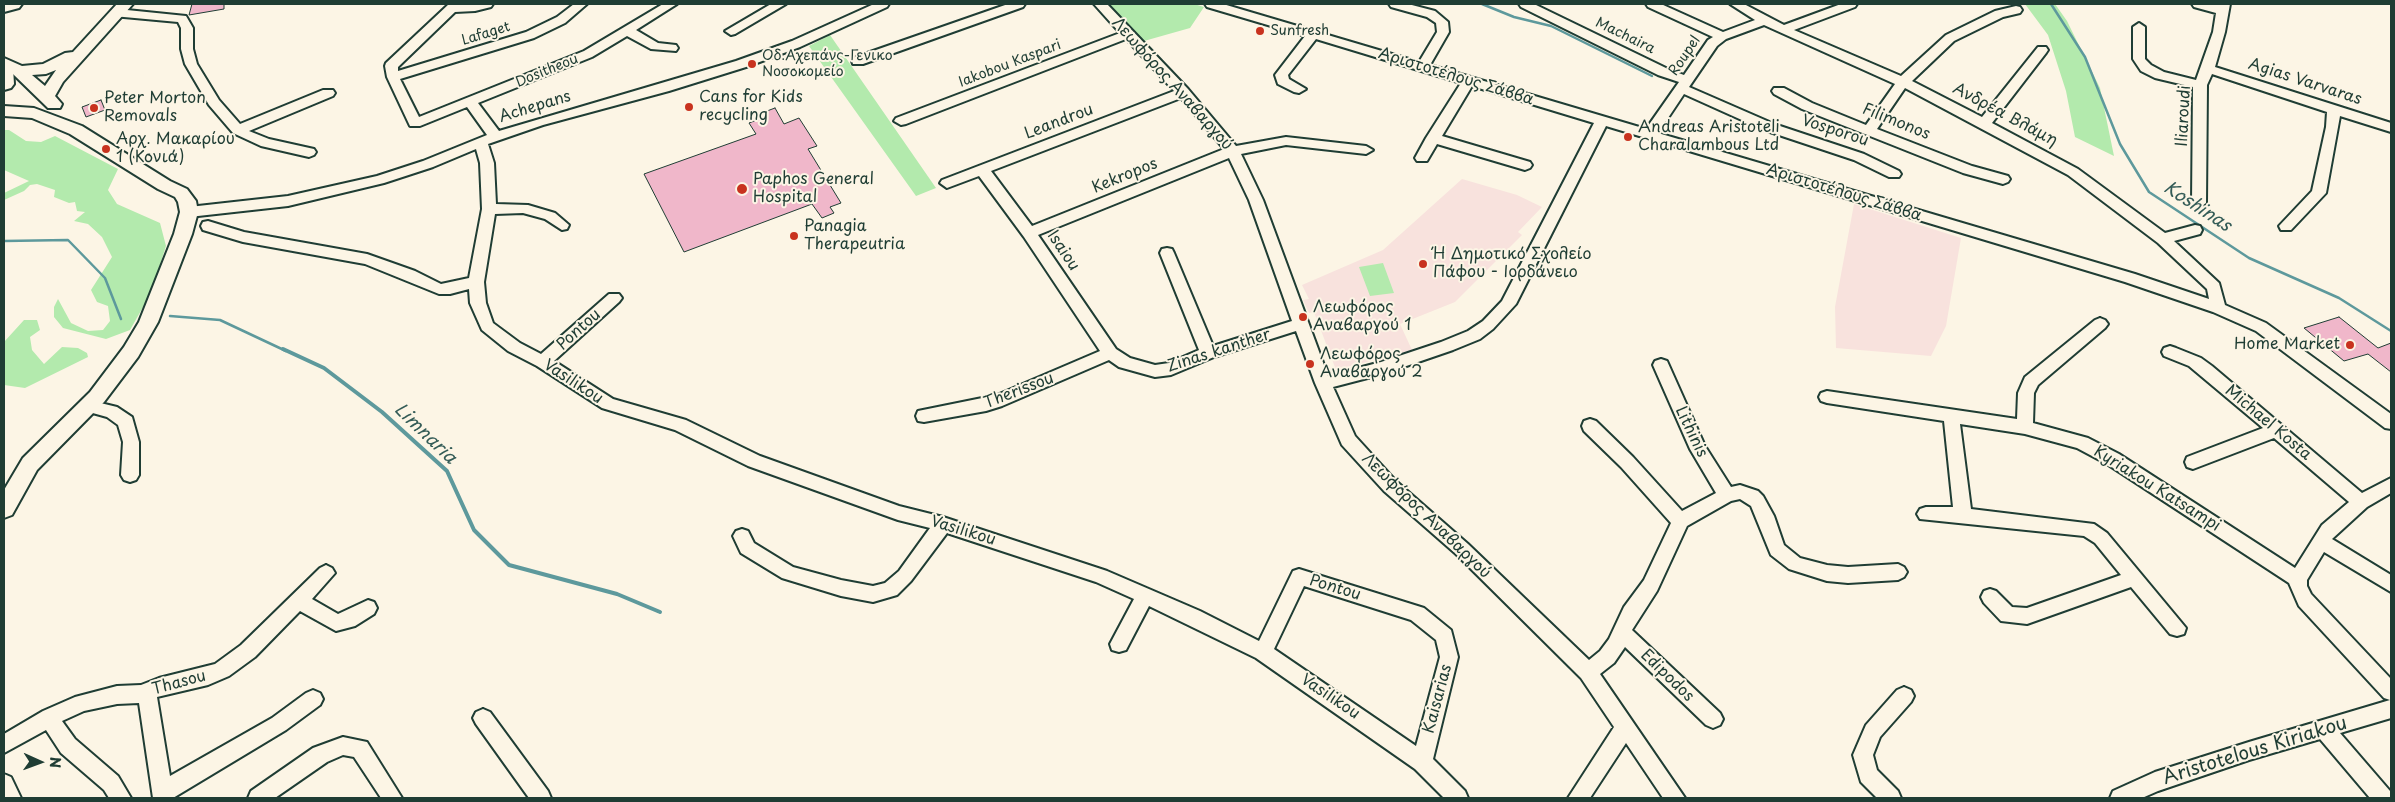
<!DOCTYPE html>
<html>
<head>
<meta charset="utf-8">
<style>
	body { margin:0 }
	#map { position:relative; width:2395px; height:802px; overflow:hidden; background:#fcf5e5; font-family:"Playpen Sans",sans-serif }
	canvas { display:block }
	.frame { position:absolute; inset:0; border:5px solid #1f3d34; pointer-events:none }
	.north { position:absolute; left:15px; top:737px; width:50px; height:50px; -webkit-text-stroke:4px #fcf5e5; paint-order:stroke; rotate:92deg; font-size:14px; font-weight:700; line-height:20px; text-align:center; color:#1f3d34 }
	.north::after { content:''; display:block; margin:auto; width:18px; height:22px; background:#1f3d34; clip-path:polygon(50% 0,100% 100%,50% 72%,0 100%) }
</style>
</head>
<body>
<div id="map">
<canvas width="2395" height="802"></canvas>
<div class="frame"></div>
<div class="north">N</div>
</div>
<script>
const context = document.querySelector('canvas').getContext('2d');
context.lineJoin = 'round';
function paint(path, color) { context.fillStyle = color; context.fill(path, 'evenodd'); }
const toPath = rows => new Path2D(rows.map(r => 'M' + r).join(''));
function strokePath(path, color, width, dash) { context.strokeStyle = color; context.lineWidth = width; context.lineCap = dash ? 'butt' : 'round'; context.setLineDash(dash || []); context.stroke(path); }
function label(font, color, halo, rows, align = 'center') {
  context.font = font + ' "Playpen Sans",sans-serif'; context.lineWidth = 4; context.setLineDash([]); context.textBaseline = 'middle'; context.strokeStyle = halo; context.fillStyle = color; for (const [text, x, y, turn = 0] of rows) {
    context.save(); context.translate(x, y); context.rotate((+turn || 0) * Math.PI / 180); context.textAlign = isNaN(turn) ? turn : align; if (halo) context.strokeText(text, 0, 0); context.fillText(text, 0, 0); context.restore();
  }
}
const built = toPath([
	[1462,179,1517,195,1542,207,1518,232,1522,235,1455,302,1400,324,1412,350,1336,370,1314,312,1309,313,1303,300,1309,299,1302,285,1383,250],
	[1854,204,1961,238,1946,326,1931,356,1836,348,1835,307]
]);
const green = toPath([
	[1109,4,1194,4,1204,7,1190,28,1144,41],
	[2025,4,2055,4,2067,21,2100,88,2114,156,2075,137,2066,91,2048,35],
	[830,35,936,188,916,196,809,46],
	[4,130,9,130,26,141,41,142,55,136,118,169,108,190,117,204,160,223,166,246,151,293,130,330,106,339,63,328,54,317,54,307,58,299,71,323,88,331,103,330,110,321,108,306,97,302,91,290,112,257,102,237,88,224,74,221,85,212,77,211,75,202,69,203,54,197,55,190,37,184,30,185,24,191,4,200,4,193,29,181,4,170],
	[1383,263,1394,293,1370,296,1359,267],
	[24,320,37,320,40,330,30,337,32,350,44,364,62,347,78,348,87,353,88,357,25,388,4,385,4,342]
]);
const streamFar1 = toPath([
	[1482,4,1514,17,1551,26,1652,76],
	[2051,4,2085,57,2120,144,2149,192,2249,258,2339,298,2391,331],
	[4,241,68,240,105,278,121,319],
	[170,316,220,320,286,351]
]);
const stream = toPath([
	[283,349,324,368,382,412,447,471,474,530,509,565,617,594,660,612]
]);
const building = toPath([
	[192,4,224,4,224,9,189,15,192,4],
	[101,100,105,110,86,117,82,107,101,100],
	[775,108,784,124,799,118,817,146,808,149,841,203,830,207,834,213,822,218,812,204,684,252,644,174,756,134,749,123,762,118,759,114,775,108],
	[2339,317,2378,348,2391,343,2391,372,2368,354,2344,361,2304,328,2339,317]
]);
const minor = toPath([
	[449,4,493,4,491,7,475,11,455,12,398,67,398,71,526,32,557,17,574,4,587,4,565,23,534,38,400,79,419,117,584,51,663,4,677,4,636,30,658,43,676,45,678,48,676,51,651,49,627,36,592,57,478,103,499,131,736,61,792,41,874,4,889,4,887,7,800,47,746,67,669,91,543,125,488,144,494,163,496,204,528,205,555,213,569,225,567,229,562,230,545,219,523,213,495,214,484,282,486,303,493,323,520,343,541,354,609,294,619,294,622,298,619,302,554,361,613,399,686,420,760,456,899,506,943,517,1107,571,1200,611,1259,641,1293,571,1299,569,1424,608,1451,630,1458,657,1433,759,1465,791,1468,798,1444,798,1415,769,1256,658,1149,606,1126,650,1119,652,1112,650,1110,644,1134,599,1096,582,947,533,911,581,897,595,873,602,841,596,782,578,741,553,733,536,736,531,742,529,748,531,754,543,793,567,841,580,873,586,885,583,899,571,930,528,898,520,748,466,675,430,602,408,537,366,508,351,482,330,470,303,469,289,450,294,439,294,365,264,243,242,203,230,201,226,203,222,208,221,244,232,367,254,415,271,441,284,469,278,482,209,480,163,476,149,433,167,384,183,288,206,189,217,184,215,182,212,184,209,189,207,288,196,377,176,423,161,487,135,467,107,420,126,410,126,387,77,385,66,386,63,449,4],
	[1304,586,1411,620,1436,640,1440,657,1416,746,1274,649,1304,586],
	[771,4,786,4,735,34,731,35,725,31,771,4],
	[1008,4,1025,4,1023,7,863,64,853,64,852,61,853,58,1008,4],
	[1094,4,1107,4,1188,89,1236,146,1286,137,1366,146,1373,150,1366,154,1286,145,1241,154,1263,200,1328,376,1381,362,1441,342,1468,331,1483,321,1502,301,1594,123,1472,86,1442,136,1530,162,1532,165,1530,168,1525,170,1437,144,1427,161,1417,161,1415,158,1426,138,1461,83,1316,39,1288,75,1289,79,1306,89,1299,93,1294,92,1278,84,1275,75,1305,36,1207,7,1205,4,1223,4,1419,62,1437,32,1436,23,1427,17,1391,7,1389,4,1408,4,1435,11,1448,22,1449,32,1430,65,1646,129,1679,82,1658,75,1521,7,1519,4,1534,4,1668,69,1684,75,1708,40,1713,37,1648,7,1646,4,1661,4,1723,32,1755,20,1730,4,1744,4,1784,25,1841,4,1857,4,1855,7,1794,30,1901,76,1946,35,1995,11,2016,6,2020,7,2022,10,2020,13,2003,17,1954,41,1912,81,1982,117,2038,47,2046,47,2048,50,2046,53,1992,123,2078,169,2165,233,2195,225,2200,226,2202,230,2200,234,2174,241,2219,283,2225,305,2266,323,2391,414,2391,429,2385,428,2256,331,2213,312,2125,282,1606,126,1516,304,1493,329,1480,339,1453,350,1383,374,1333,387,1355,436,1396,481,1468,544,1589,660,1600,651,1609,639,1624,607,1644,580,1671,523,1621,467,1584,431,1582,426,1584,421,1590,419,1596,421,1633,457,1682,511,1716,493,1690,449,1653,365,1655,361,1661,359,1667,361,1705,446,1731,487,1740,485,1758,491,1763,496,1774,516,1784,545,1800,558,1827,565,1848,567,1898,564,1904,567,1907,572,1904,577,1898,580,1848,583,1827,581,1789,569,1771,555,1751,506,1740,499,1731,501,1687,526,1657,591,1632,630,1720,713,1723,719,1720,725,1713,728,1706,725,1625,647,1614,663,1600,674,1685,798,1663,798,1626,743,1590,798,1568,798,1614,727,1581,678,1456,554,1384,491,1342,445,1315,383,1296,331,1214,357,1171,375,1155,377,1119,367,1109,360,1002,406,986,411,924,422,918,421,916,416,918,411,997,395,1100,351,1024,237,979,176,947,188,940,183,942,180,1174,91,1126,39,906,124,901,125,894,121,896,118,1120,33,1094,4],
	[1764,25,1895,84,1866,125,1812,103,1784,88,1774,88,1772,91,1774,94,1802,109,1963,173,2003,184,2008,182,2010,179,2008,176,1972,166,1877,129,1905,88,2068,175,2158,243,2207,289,2209,299,2135,274,1658,133,1684,94,1764,130,1854,160,1889,177,1899,177,1901,174,1899,171,1864,154,1774,124,1689,87,1717,46,1726,39,1764,25],
	[1181,98,1224,149,1032,226,991,171,1181,98],
	[1229,158,1249,200,1292,321,1213,346,1174,253,1172,249,1167,248,1162,249,1160,253,1199,350,1169,363,1155,365,1130,358,1116,349,1038,235,1229,158],
	[2192,4,2230,4,2225,32,2215,67,2391,123,2391,132,2340,116,2326,193,2291,230,2281,230,2279,226,2312,191,2326,127,2327,112,2212,74,2207,85,2206,203,2199,208,2194,206,2192,203,2193,87,2155,78,2141,71,2133,59,2133,27,2139,23,2145,27,2145,59,2151,65,2164,72,2196,80,2213,32,2216,13,2194,7,2192,4],
	[117,9,186,16,193,28,193,49,197,64,219,100,240,124,323,90,333,90,335,93,333,96,249,131,269,139,314,149,316,152,314,155,309,157,261,146,233,133,209,105,185,64,181,49,181,28,178,22,113,16,111,13,113,10,117,9],
	[2100,318,2105,320,2108,324,2105,328,2038,385,2034,393,2033,423,2088,438,2119,454,2295,568,2322,525,2349,502,2274,438,2193,469,2187,467,2185,462,2187,457,2263,428,2189,366,2164,356,2162,352,2164,348,2170,346,2176,348,2201,358,2212,366,2362,493,2391,478,2391,493,2367,507,2332,539,2391,575,2391,592,2324,552,2307,580,2307,586,2311,594,2391,679,2391,718,2340,733,2390,791,2391,798,2370,798,2320,739,2249,760,2158,791,2142,798,2110,798,2113,791,2155,772,2249,742,2390,700,2384,698,2299,606,2289,583,2107,464,2077,448,2025,434,1960,424,1971,509,2094,524,2107,533,2186,628,2184,634,2177,636,2170,634,2131,587,2027,624,2001,621,1984,603,1981,597,1984,591,1990,589,1996,591,2012,607,2027,608,2121,575,2095,543,2084,536,1920,519,1917,514,1920,509,1926,507,1953,507,1944,421,1827,403,1821,401,1819,397,1821,393,1827,391,2017,419,2018,393,2025,377,2095,320,2100,318],
	[88,400,117,407,132,417,139,442,139,475,136,480,130,482,124,480,121,475,123,442,118,425,107,417,82,410,80,406,82,402,88,400],
	[326,565,332,568,335,573,312,599,338,614,368,600,374,602,377,608,374,614,355,626,336,631,300,611,255,657,229,676,208,685,157,697,170,776,272,718,306,693,313,690,320,693,323,699,320,705,286,730,173,798,153,798,139,703,117,704,84,711,62,721,75,739,118,776,131,798,109,798,104,790,61,753,46,730,4,753,4,734,43,711,75,697,117,686,141,685,159,678,215,664,241,645,320,568,326,565],
	[1904,687,1911,690,1914,696,1911,702,1880,737,1873,755,1877,770,1898,791,1901,798,1877,798,1861,782,1853,755,1866,725,1897,690,1904,687],
	[483,709,490,712,548,791,551,798,529,798,476,724,473,718,476,712,483,709],
	[343,737,367,742,402,798,381,798,354,757,343,755,327,762,275,798,248,798,251,791,313,748,343,737],
	[4,774,11,777,21,798,4,798,4,774]
]);
const major = toPath([
	[117,4,133,4,63,82,55,96,62,104,60,108,48,108,13,74,4,69,4,58,22,66,43,64,65,53,73,52,117,4],
	[56,70,45,86,32,75,46,74,56,70],
	[4,106,34,108,82,126,170,181,187,189,196,201,198,212,192,234,158,322,138,357,104,402,37,470,12,515,4,518,4,490,23,458,90,392,124,347,139,322,174,234,180,212,178,202,175,197,158,189,70,134,32,118,4,116,4,106]
]);
const highway = toPath([
	[4,4,22,4,19,8,4,12,4,4],
	[4,62,11,64,13,68,14,84,11,88,4,90,4,62]
]);
const markers = [
	[1260,31,5,"#c8321e"],
	[752,64,5,"#c8321e"],
	[689,107,5,"#c8321e"],
	[94,108,5,"#c8321e"],
	[1628,137,5,"#c8321e"],
	[106,149,5,"#c8321e"],
	[742,189,6,"#c8321e"],
	[794,236,5,"#c8321e"],
	[1423,264,5,"#c8321e"],
	[1303,317,5,"#c8321e"],
	[2350,345,5,"#c8321e"],
	[1310,364,5,"#c8321e"]
];
const farPoinames = [
	["Sunfresh",1270,31],
	["Οδ.Αχεπάνς-Γενικο",762,56],
	["Νοσοκομείο",762,72]
];
const farStreetnames = [
	["Lafaget",486,34,-17],
	["Machaira",1625,36,26],
	["Roupel",1685,56,-56],
	["Iakobou Kaspari",1010,64,-21],
	["Dositheou",547,71,-22]
];
const streetNames = [
	["Αριστοτέλους Σάββα",1456,77,17],
	["Agias Varvaras",2305,82,18],
	["Λεωφόρος Αναβαργού",1172,84,48],
	["Achepans",535,107,-17],
	["Ανδρέα Βλάμη",2005,115,28],
	["Iliaroudi",2184,116,-87],
	["Leandrou",1059,122,-21],
	["Filimonos",1896,122,22],
	["Vosporou",1835,131,18],
	["Kekropos",1125,176,-22],
	["Αριστοτέλους Σάββα",1844,193,17],
	["Isaiou",1063,251,56],
	["Pontou",579,330,-42],
	["Zinas kanther",1219,351,-18],
	["Vasilikou",573,382,33],
	["Therissou",1019,391,-21],
	["Michael Kosta",2268,423,40],
	["Lithinis",1691,432,64],
	["Kyriakou Katsampi",2157,489,32],
	["Λεωφόρος Αναβαργού",1426,516,44],
	["Vasilikou",963,531,17],
	["Pontou",1335,588,17],
	["Edipodos",1667,676,44],
	["Thasou",179,683,-15],
	["Vasilikou",1330,697,34],
	["Kaisarias",1438,699,-75]
];
const poiNames = [
	["Cans for Kids",699,98],
	["recycling",699,116],
	["Peter Morton",104,99],
	["Removals",104,117],
	["Andreas Aristoteli",1638,128],
	["Charalambous Ltd",1638,146],
	["Αρχ. Μακαρίου",116,140],
	["1 (Κονιά)",116,158],
	["Paphos General",753,180],
	["Hospital",753,198],
	["Panagia",804,227],
	["Therapeutria",804,245],
	["Η΄ Δημοτικό Σχολείο",1433,255],
	["Πάφου - Ιορδάνειο",1433,273],
	["Λεωφόρος",1313,308],
	["Αναβαργού 1",1313,326],
	["Home Market",2340,345,"right"],
	["Λεωφόρος",1320,355],
	["Αναβαργού 2",1320,373]
];
const waterNames = [
	["Koshinas",2197,207,33],
	["Limnaria",425,434,44]
];
const nearStreetnames = [
	["Aristotelous Kiriakou",2255,751,-17]
];
paint(built, '#f8e2dd');
paint(green, '#b3eaad');
strokePath(streamFar1, '#5d999c', 2.5);
strokePath(stream, '#5d999c', 4);
paint(building, '#f0b7ca');
strokePath(building, '#1f3d34', 1);
strokePath(minor, '#1f3d34', 4);
strokePath(major, '#1f3d34', 4);
strokePath(highway, '#1f3d34', 4);
paint(minor, '#fcf5e5');
paint(major, '#fcf5e5');
paint(highway, '#fcf5e5');
for (const [x, y, r, color] of markers) { const dot = new Path2D(); dot.arc(x, y, r, 0, 2 * Math.PI); context.fillStyle = color; context.fill(dot); strokePath(dot, '#fcf5e5', 2); }
label('14px', '#1f3d34', '#fcf5e5', farPoinames, 'left');
label('14px', '#1f3d34', '#fcf5e5', farStreetnames);
label('16px', '#1f3d34', '#fcf5e5', streetNames);
label('16px', '#1f3d34', '#fcf5e5', poiNames, 'left');
label('italic 18px', '#345c57', '#fcf5e5', waterNames);
label('19px', '#1f3d34', '#fcf5e5', nearStreetnames);
</script>
</body>
</html>
